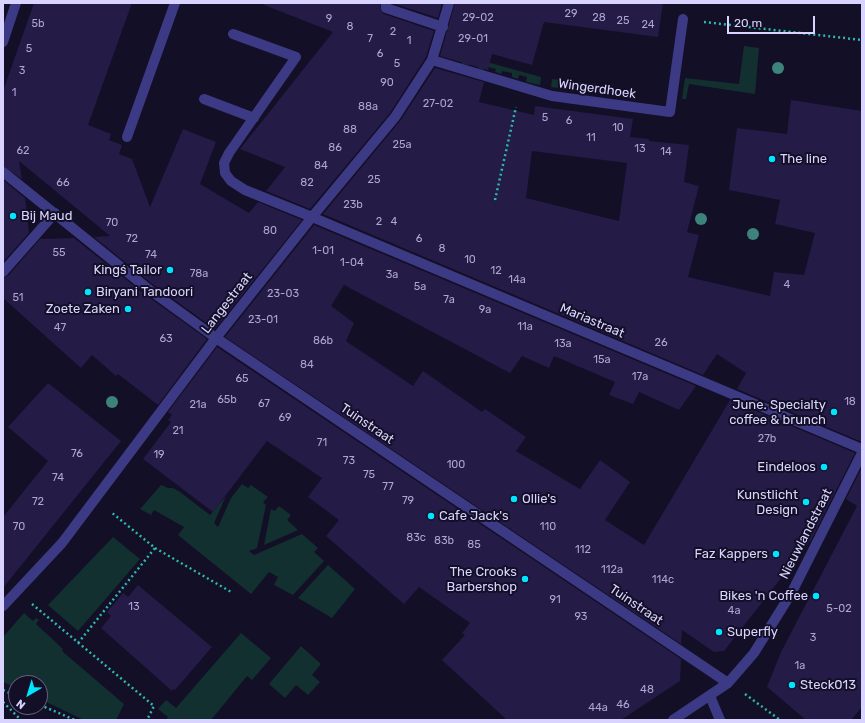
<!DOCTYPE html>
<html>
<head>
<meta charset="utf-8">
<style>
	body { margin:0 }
	#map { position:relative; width:865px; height:723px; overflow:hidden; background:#130f26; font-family:Rubik,sans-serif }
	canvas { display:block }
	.frame { position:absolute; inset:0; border:4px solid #d9d4ff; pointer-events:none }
	.north { position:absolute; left:8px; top:675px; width:40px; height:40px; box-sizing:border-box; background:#130f26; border:1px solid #625e7d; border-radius:50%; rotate:218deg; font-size:11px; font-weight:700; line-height:16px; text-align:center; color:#d9d4ff }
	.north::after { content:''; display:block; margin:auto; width:14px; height:18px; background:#00e5ff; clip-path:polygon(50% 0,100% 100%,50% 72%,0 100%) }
	.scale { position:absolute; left:727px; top:16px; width:88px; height:18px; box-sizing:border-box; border:2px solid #d9d4ff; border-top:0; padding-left:5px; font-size:12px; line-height:14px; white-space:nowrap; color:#d9d4ff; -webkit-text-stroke:3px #130f26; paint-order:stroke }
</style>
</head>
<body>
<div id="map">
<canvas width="865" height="723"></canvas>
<div class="frame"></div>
<div class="north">N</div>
<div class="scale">20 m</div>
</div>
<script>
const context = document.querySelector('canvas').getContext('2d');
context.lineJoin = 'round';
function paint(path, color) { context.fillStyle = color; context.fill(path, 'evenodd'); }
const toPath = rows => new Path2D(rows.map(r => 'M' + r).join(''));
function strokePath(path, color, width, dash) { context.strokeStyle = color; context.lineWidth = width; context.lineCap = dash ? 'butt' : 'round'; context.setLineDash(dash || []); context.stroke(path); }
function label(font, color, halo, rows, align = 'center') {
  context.font = font + ' Rubik,sans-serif'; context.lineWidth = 4; context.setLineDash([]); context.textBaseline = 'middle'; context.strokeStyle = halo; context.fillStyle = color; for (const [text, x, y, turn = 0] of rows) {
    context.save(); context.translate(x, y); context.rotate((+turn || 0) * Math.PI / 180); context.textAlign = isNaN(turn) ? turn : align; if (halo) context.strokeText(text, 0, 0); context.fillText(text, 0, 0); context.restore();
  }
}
const green = toPath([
	[744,46,759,48,755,94,689,84,686,99,682,99,685,78,739,84],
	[447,51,541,77,540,85,526,82,527,77,519,75,518,79,512,77,512,73,502,71,501,74,495,72,496,69,485,66,484,70,478,68,479,64,470,62,469,65,462,64,463,60],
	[552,79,598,84,597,93,551,87],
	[242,484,248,488,251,485,268,497,263,502,266,505,257,548,249,551,254,555,302,534,318,548,314,552,324,561,293,595,274,585,278,577,269,572,251,594,178,535,184,527,154,510,151,515,140,509,161,485,168,488,173,488,180,492,210,515,226,496,214,523,218,527,231,498],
	[279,506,291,515,287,520,298,530,264,545,271,509,275,511],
	[113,537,140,559,78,631,48,605],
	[328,565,355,589,332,618,298,598],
	[24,613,33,621,36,618,39,620,36,624,63,649,62,651,124,704,116,720,84,720,40,699,40,683,16,683,16,688,3,682,3,637],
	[241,633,271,658,252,680,247,676,211,720,166,720,168,717,158,709,166,700,176,708],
	[301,646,321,664,312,675,320,682,308,695,296,685,285,698,269,684]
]);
const building = toPath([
	[34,3,132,3,88,125,111,134,109,140,122,145,119,154,132,159,150,207,183,129,216,142,200,184,249,213,258,202,302,220,215,329,151,283,94,237,110,236,19,161,22,179,3,166,3,91],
	[265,3,380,3,381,11,384,14,434,31,426,57,390,113,310,209,266,191,285,167,240,149,333,32,264,5],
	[392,3,442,3,438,18],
	[455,3,663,3,658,37,544,22,532,65,492,54,488,70,440,56],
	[435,68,484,82,479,102,534,115,535,106,633,119,630,137,649,139,649,141,689,145,684,182,699,186,687,232,699,235,688,277,770,296,774,272,804,275,815,233,775,224,780,200,729,190,737,128,787,134,791,100,862,111,862,442,737,389,746,373,717,354,703,375,323,214,400,121],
	[532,151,627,163,619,221,526,198],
	[3,180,25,198,29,233,3,262],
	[314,225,696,386,679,410,639,392,633,404,609,395,615,382,554,356,549,368,522,356,510,373,344,285,331,306,354,323,346,341,413,386,423,371,482,412,485,409,526,437,516,451,580,489,600,460,630,482,605,520,644,545,730,400,855,453,811,540,724,651,714,652,682,630,681,644,225,337],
	[74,238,143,293,207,339,158,405,118,374,116,376,92,355,81,368,3,298,3,278,8,276,40,239],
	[217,347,681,659,680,681,621,720,507,720,442,660,465,635,462,633,470,623,419,587,404,604,326,536,339,520,308,497,322,478,267,441,213,512,143,459,171,422,168,420,172,415,168,412],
	[48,383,121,441,3,588,3,517,48,461,8,427],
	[862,467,862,707,851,720,806,720,767,687,781,652,857,506,846,499],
	[138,585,212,647,175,690,173,689,172,691,101,628,111,616,107,612,123,593,128,597]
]);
const path = toPath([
	[704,22,862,40],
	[495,200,516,107],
	[155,548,233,593],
	[32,604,154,706,147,720],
	[78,643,155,548,111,512],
	[3,690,16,696],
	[745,694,780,720],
	[3,702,21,720],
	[40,705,75,720]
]);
const lane = toPath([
	[386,3,386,8,443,27],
	[233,34,296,57,229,153,224,163,225,173,231,181,245,190,312,217],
	[204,99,254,118],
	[127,137,175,3]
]);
const street = toPath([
	[3,42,16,3],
	[432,60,552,96,670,112,683,19],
	[3,172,147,288,216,338,728,683],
	[312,217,862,449],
	[3,272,55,213],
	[3,606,62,543,216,338,312,217,395,117,432,60,449,3],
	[710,696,720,720],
	[673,720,728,683,754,653,792,592,862,453]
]);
const trees = [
	[778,68],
	[701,219],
	[753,234],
	[112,402]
];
const markers = [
	[772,159,4,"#00e5ff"],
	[13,216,4,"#00e5ff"],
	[170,270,4,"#00e5ff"],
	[88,292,4,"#00e5ff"],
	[128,309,4,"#00e5ff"],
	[834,412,4,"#00e5ff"],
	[824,467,4,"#00e5ff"],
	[514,499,4,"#00e5ff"],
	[806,502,4,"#00e5ff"],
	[431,516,4,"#00e5ff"],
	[776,554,4,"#00e5ff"],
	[525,579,4,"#00e5ff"],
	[816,596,4,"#00e5ff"],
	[719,632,4,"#00e5ff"],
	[792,685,4,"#00e5ff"]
];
const numberNames = [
	["29",571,14],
	["29-02",478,18],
	["28",599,18],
	["9",329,19],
	["25",623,21],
	["5b",38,24],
	["24",648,25],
	["8",350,27],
	["2",393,32],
	["7",370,39],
	["29-01",473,39],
	["1",409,41],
	["5",29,49],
	["6",380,54],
	["5",397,64],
	["3",22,71],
	["90",387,83],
	["1",14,93],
	["27-02",438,104],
	["88a",368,107],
	["5",545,118],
	["6",569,121],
	["10",618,128],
	["88",350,130],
	["11",591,138],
	["25a",402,145],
	["86",335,148],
	["13",640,149],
	["62",23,151],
	["14",666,152],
	["84",321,166],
	["25",374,180],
	["66",63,183],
	["82",307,183],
	["23b",353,205],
	["2",379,222],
	["4",394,222],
	["70",112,223],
	["80",270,231],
	["72",132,239],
	["6",419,239],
	["8",442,249],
	["1-01",323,251],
	["55",59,253],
	["74",151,255],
	["10",470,260],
	["1-04",352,263],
	["12",496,271],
	["78a",199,274],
	["3a",392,275],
	["14a",517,280],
	["4",787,285],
	["5a",420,287],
	["23-03",283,294],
	["51",18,298],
	["7a",449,300],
	["9a",485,310],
	["23-01",263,320],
	["11a",525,327],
	["47",60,328],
	["63",166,339],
	["86b",323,341],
	["26",661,343],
	["13a",563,344],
	["15a",602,360],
	["84",307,365],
	["17a",640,377],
	["65",242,379],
	["65b",227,400],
	["18",850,402],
	["67",264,404],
	["21a",198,405],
	["69",285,418],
	["21",178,431],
	["27b",767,439],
	["71",322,443],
	["76",77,454],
	["19",159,455],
	["73",349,461],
	["100",456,465],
	["75",369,475],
	["74",58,478],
	["77",388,487],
	["79",408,501],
	["72",38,502],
	["70",19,527],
	["110",548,527],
	["83c",416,538],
	["83b",444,541],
	["85",474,545],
	["112",583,550],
	["112a",612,570],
	["114c",663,580],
	["91",555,600],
	["13",134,607],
	["5-02",839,609],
	["4a",734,611],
	["93",581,617],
	["3",813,638],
	["1a",800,666],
	["48",647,690],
	["46",623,705],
	["44a",598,708]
];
const streetNames = [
	["Wingerdhoek",597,89,8],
	["Langestraat",227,303,-52],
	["Mariastraat",592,321,23],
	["Tuinstraat",367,424,34],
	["Nieuwlandstraat",806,534,-63],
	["Tuinstraat",636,605,34]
];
const poiNames = [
	["The line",780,159,"left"],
	["Bij Maud",21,216,"left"],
	["Kingś Tailor",162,270],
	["Biryani Tandoori",96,292,"left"],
	["Zoete Zaken",120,309],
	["June. Specialty",826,405],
	["coffee & brunch",826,420],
	["Eindeloos",816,467],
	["Kunstlicht",798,495],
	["Design",798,510],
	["Ollie's",522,499,"left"],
	["Cafe Jack's",439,516,"left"],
	["Faz Kappers",768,554],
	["The Crooks",517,572],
	["Barbershop",517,587],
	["Bikes 'n Coffee",808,596],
	["Superfly",727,632,"left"],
	["Steck013",800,685,"left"]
];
paint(green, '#12302f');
paint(building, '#241b47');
strokePath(path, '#2fb8b0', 2.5, [2, 3]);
strokePath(lane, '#3d3a85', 10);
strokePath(street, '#3d3a85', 10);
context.fillStyle = '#3d827b';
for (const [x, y] of trees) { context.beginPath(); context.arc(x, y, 6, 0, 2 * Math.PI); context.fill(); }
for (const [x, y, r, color] of markers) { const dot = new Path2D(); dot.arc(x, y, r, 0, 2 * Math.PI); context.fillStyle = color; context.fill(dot); strokePath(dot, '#130f26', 1.5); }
label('11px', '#aca6d1', null, numberNames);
label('13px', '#d9d4ff', '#130f26', streetNames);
label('13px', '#d9d4ff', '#130f26', poiNames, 'right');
</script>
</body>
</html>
